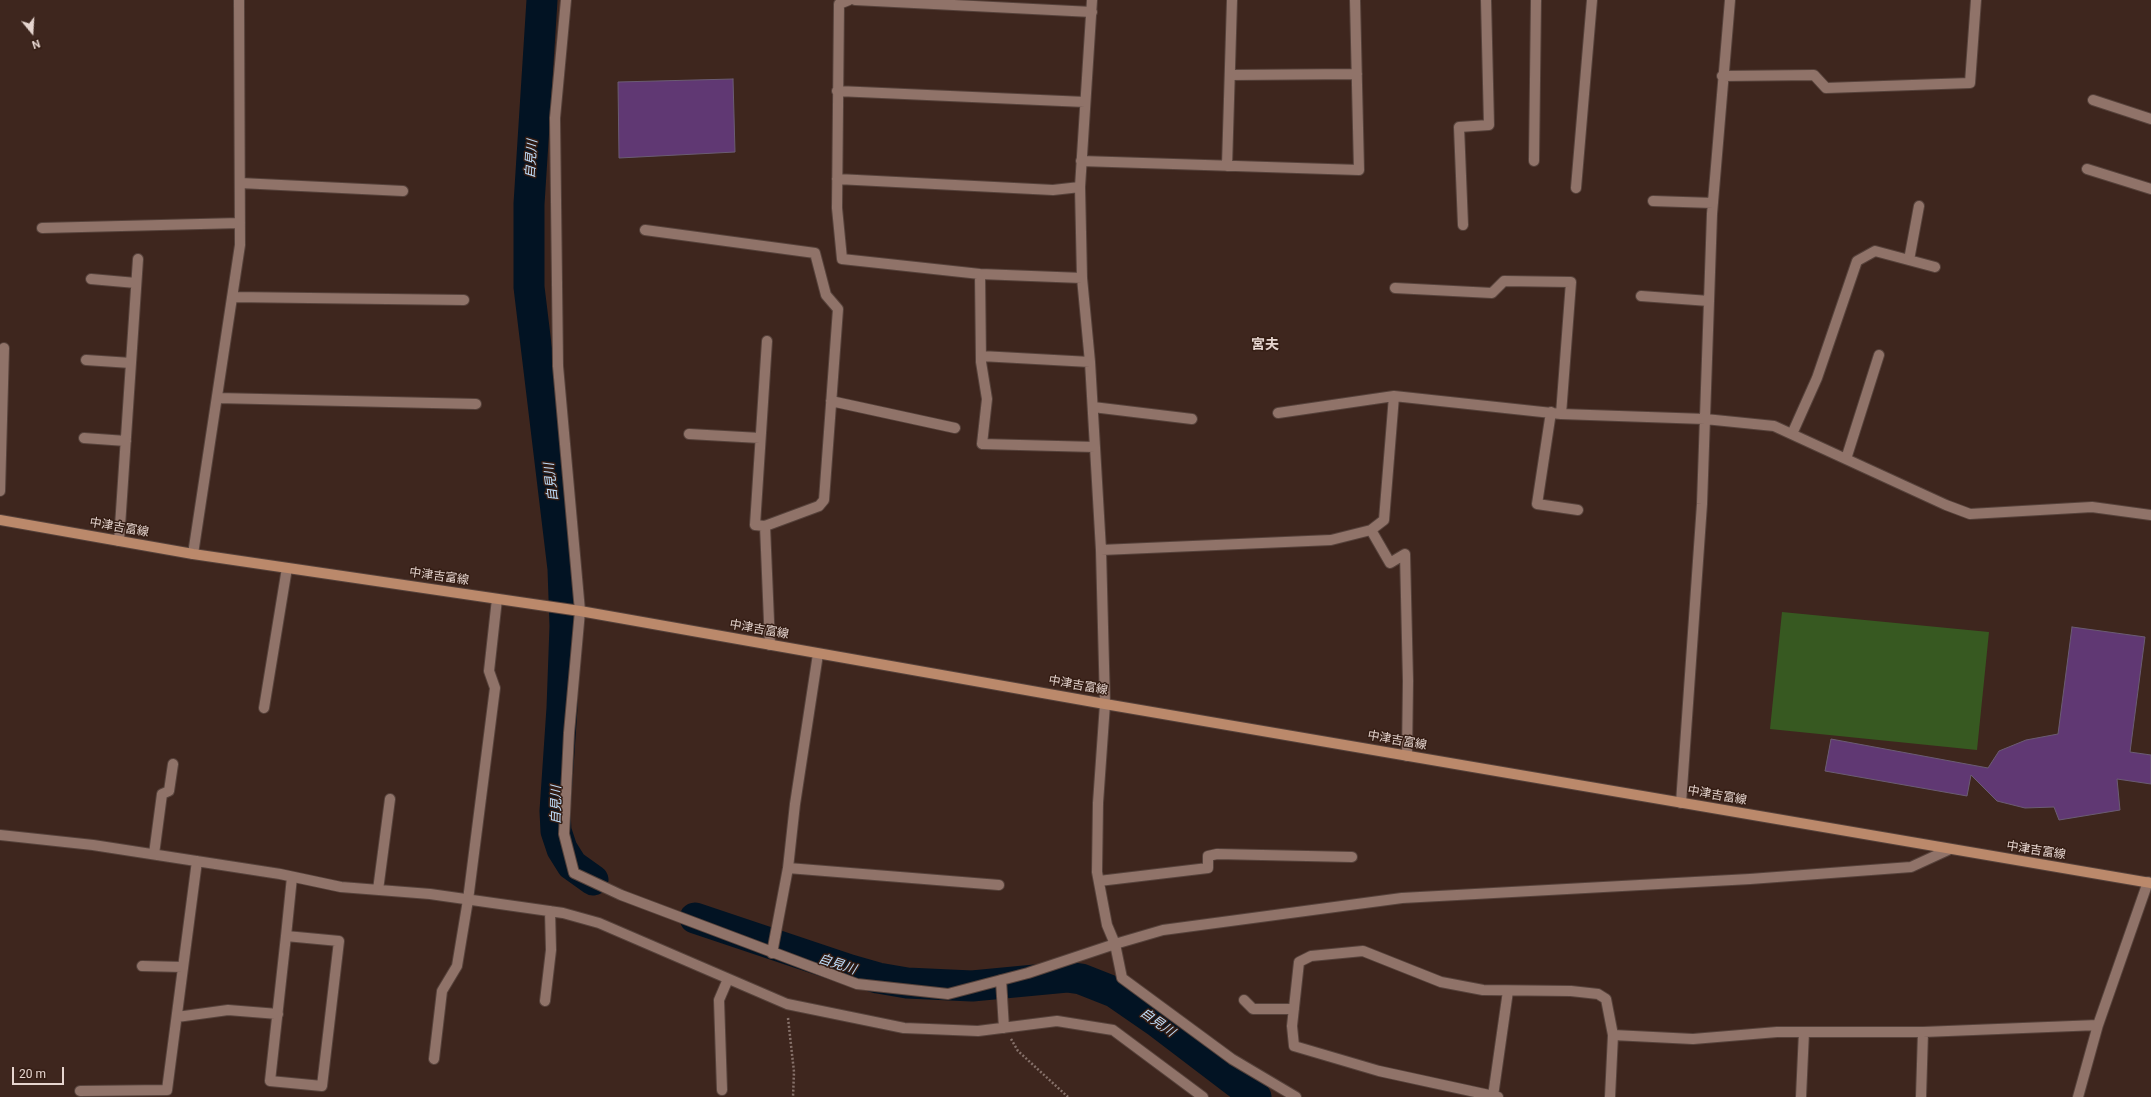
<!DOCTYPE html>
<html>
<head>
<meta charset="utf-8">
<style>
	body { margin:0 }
	#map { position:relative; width:2151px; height:1097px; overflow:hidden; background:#3e261e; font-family:Roboto,sans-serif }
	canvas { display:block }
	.north { position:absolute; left:12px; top:12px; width:40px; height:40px; -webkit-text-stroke:3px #341d14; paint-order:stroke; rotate:162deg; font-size:11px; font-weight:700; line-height:16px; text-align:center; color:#e6d5cf }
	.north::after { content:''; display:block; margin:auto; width:14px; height:18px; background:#e6d5cf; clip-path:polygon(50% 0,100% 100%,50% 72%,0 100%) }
	.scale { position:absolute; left:12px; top:1067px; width:52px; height:18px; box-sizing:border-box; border:2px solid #e6d5cf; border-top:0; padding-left:5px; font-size:12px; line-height:14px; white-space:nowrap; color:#e6d5cf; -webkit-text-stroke:3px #341d14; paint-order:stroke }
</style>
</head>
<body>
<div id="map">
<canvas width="2151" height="1097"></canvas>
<div class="north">N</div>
<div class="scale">20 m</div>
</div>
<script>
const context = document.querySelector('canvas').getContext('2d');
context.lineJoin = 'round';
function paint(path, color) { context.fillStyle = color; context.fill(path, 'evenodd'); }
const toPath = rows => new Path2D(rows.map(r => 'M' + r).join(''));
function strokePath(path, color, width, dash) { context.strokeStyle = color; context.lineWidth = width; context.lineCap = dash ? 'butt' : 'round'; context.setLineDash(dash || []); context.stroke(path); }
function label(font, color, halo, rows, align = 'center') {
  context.font = font + ' Roboto,"Noto Sans JP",sans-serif'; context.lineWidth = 3; context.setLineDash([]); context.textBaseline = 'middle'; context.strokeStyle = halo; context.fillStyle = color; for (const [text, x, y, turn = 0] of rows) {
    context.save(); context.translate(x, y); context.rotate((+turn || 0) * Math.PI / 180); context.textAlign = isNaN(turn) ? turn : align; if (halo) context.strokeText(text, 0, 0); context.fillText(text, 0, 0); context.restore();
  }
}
const green = toPath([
	[1782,612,1989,632,1977,750,1770,729]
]);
const river = toPath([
	[542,0,529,204,529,287,563,569,565,626,562,708,555,811,556,831,562,849,572,865,593,880],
	[695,918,850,970,878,978,907,983,972,986,1067,977,1081,979,1114,992,1156,1021,1256,1097]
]);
const building = toPath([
	[733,79,735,152,619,158,618,82,733,79],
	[2072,627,2145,637,2130,752,2151,755,2151,784,2117,779,2120,810,2059,820,2054,807,2025,808,1997,801,1971,775,1967,796,1825,771,1831,739,1988,768,1999,751,2026,740,2058,734,2072,627]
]);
const path = toPath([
	[788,1018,794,1072,793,1097],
	[1011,1039,1018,1051,1068,1097]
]);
const minor = toPath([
	[566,0,555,118,558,366,580,611,569,733,564,834,574,873,621,895,857,984,948,994,1028,973,1115,944,1122,978,1232,1059,1296,1097],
	[849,0,839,4,837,208,842,259,980,274,1082,278],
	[855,0,1092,12],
	[1092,0,1080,187,1082,278,1090,362,1101,550,1105,704,1098,803,1097,872,1107,925,1115,944,1163,930,1402,898,1750,879,1911,867,1948,850],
	[1230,75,1357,74],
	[1722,76,1814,75,1826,88,1970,83,1976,0],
	[837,91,1085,102],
	[2093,100,2151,119],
	[1081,161,1359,170,1355,0],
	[1534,161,1536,0],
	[1227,166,1232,0],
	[2087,169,2151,189],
	[837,179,1053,190,1080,187],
	[240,183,403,191],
	[1576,188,1592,0],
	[1653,201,1713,203],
	[1463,225,1459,127,1489,125,1486,0],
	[42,228,240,223],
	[645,230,815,253,826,295,838,309,824,500,819,506,765,526,770,645],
	[1909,260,1919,206],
	[980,274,981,362,987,399,982,444,1095,447],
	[91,279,136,283],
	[1395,288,1492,293,1504,281,1571,282,1561,414],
	[1641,296,1709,301],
	[232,297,464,300],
	[981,356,1090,362],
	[86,360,131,363],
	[217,398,476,404],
	[831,401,955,428],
	[1093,407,1192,419],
	[1551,412,1537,504,1578,510],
	[1278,413,1394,396],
	[689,434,760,438],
	[1792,434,1817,378,1857,261,1875,251,1935,267],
	[84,438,126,441],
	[1846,459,1879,355],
	[0,491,4,348],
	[765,526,755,525,767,341],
	[1371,530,1390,563,1405,554,1408,681,1407,756],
	[119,541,138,259],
	[1101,550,1331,540,1371,530,1384,520,1394,396,1561,414,1705,419,1774,426,1946,505,1970,514,2092,507,2151,515],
	[193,554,240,245,239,0],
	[264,708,287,568],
	[1681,803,1702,504,1712,214,1730,0],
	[0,835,93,845,280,874,341,887,430,894,563,913,599,923,787,1004,904,1028,978,1031,1057,1021,1113,1030,1203,1097],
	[154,854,162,794,169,791,173,764],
	[788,868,999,885],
	[1099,881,1208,868,1208,856,1217,854,1352,857],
	[378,890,390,799],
	[286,936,339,941,322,1086,270,1081,286,936,292,877],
	[772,953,788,868,795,804,818,654],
	[142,966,183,967],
	[1001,980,1004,1028],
	[1244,1000,1253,1009,1294,1009],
	[545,1001,551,950,550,911],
	[177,1017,228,1010,278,1014],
	[1613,1035,1693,1039,1777,1032,1923,1032,2098,1025],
	[434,1059,442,991,457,966,468,900,495,688,489,671,497,599],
	[722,1090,719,1000,728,979],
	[80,1091,167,1090,197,861],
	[1493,1096,1508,991],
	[1498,1097,1379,1071,1294,1046,1292,1026,1299,962,1311,956,1363,951,1441,982,1483,990,1571,991,1598,994,1606,999,1613,1035,1610,1097],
	[1801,1097,1804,1032],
	[1921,1097,1923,1032],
	[2078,1097,2098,1025,2148,882]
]);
const major = toPath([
	[0,520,193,554,580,611,1105,704,2151,883]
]);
const streetNames = [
	["中津吉富線",119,528,10],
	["中津吉富線",439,577,8],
	["中津吉富線",759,630,10],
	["中津吉富線",1078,686,10],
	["中津吉富線",1397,741,10],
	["中津吉富線",1717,796,10],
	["中津吉富線",2036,851,9]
];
const waterNames = [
	["自見川",532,159,-86],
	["自見川",552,482,-97],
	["自見川",557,805,-89],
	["自見川",837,965,18],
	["自見川",1157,1023,35]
];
const quarterNames = [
	["宮夫",1265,345]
];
paint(green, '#375921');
strokePath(river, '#021323', 31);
paint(building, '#603873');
strokePath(building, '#6b5c73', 1);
strokePath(minor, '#56423b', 12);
strokePath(major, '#56423b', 12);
strokePath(path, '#86716a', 2.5, [2, 2]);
strokePath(minor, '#907369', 10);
strokePath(major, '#bb896b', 10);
label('12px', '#e6d5cf', '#341d14', streetNames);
label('italic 13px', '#bfdffd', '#341d14', waterNames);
label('bold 14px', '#e6d5cf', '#341d14', quarterNames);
</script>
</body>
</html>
